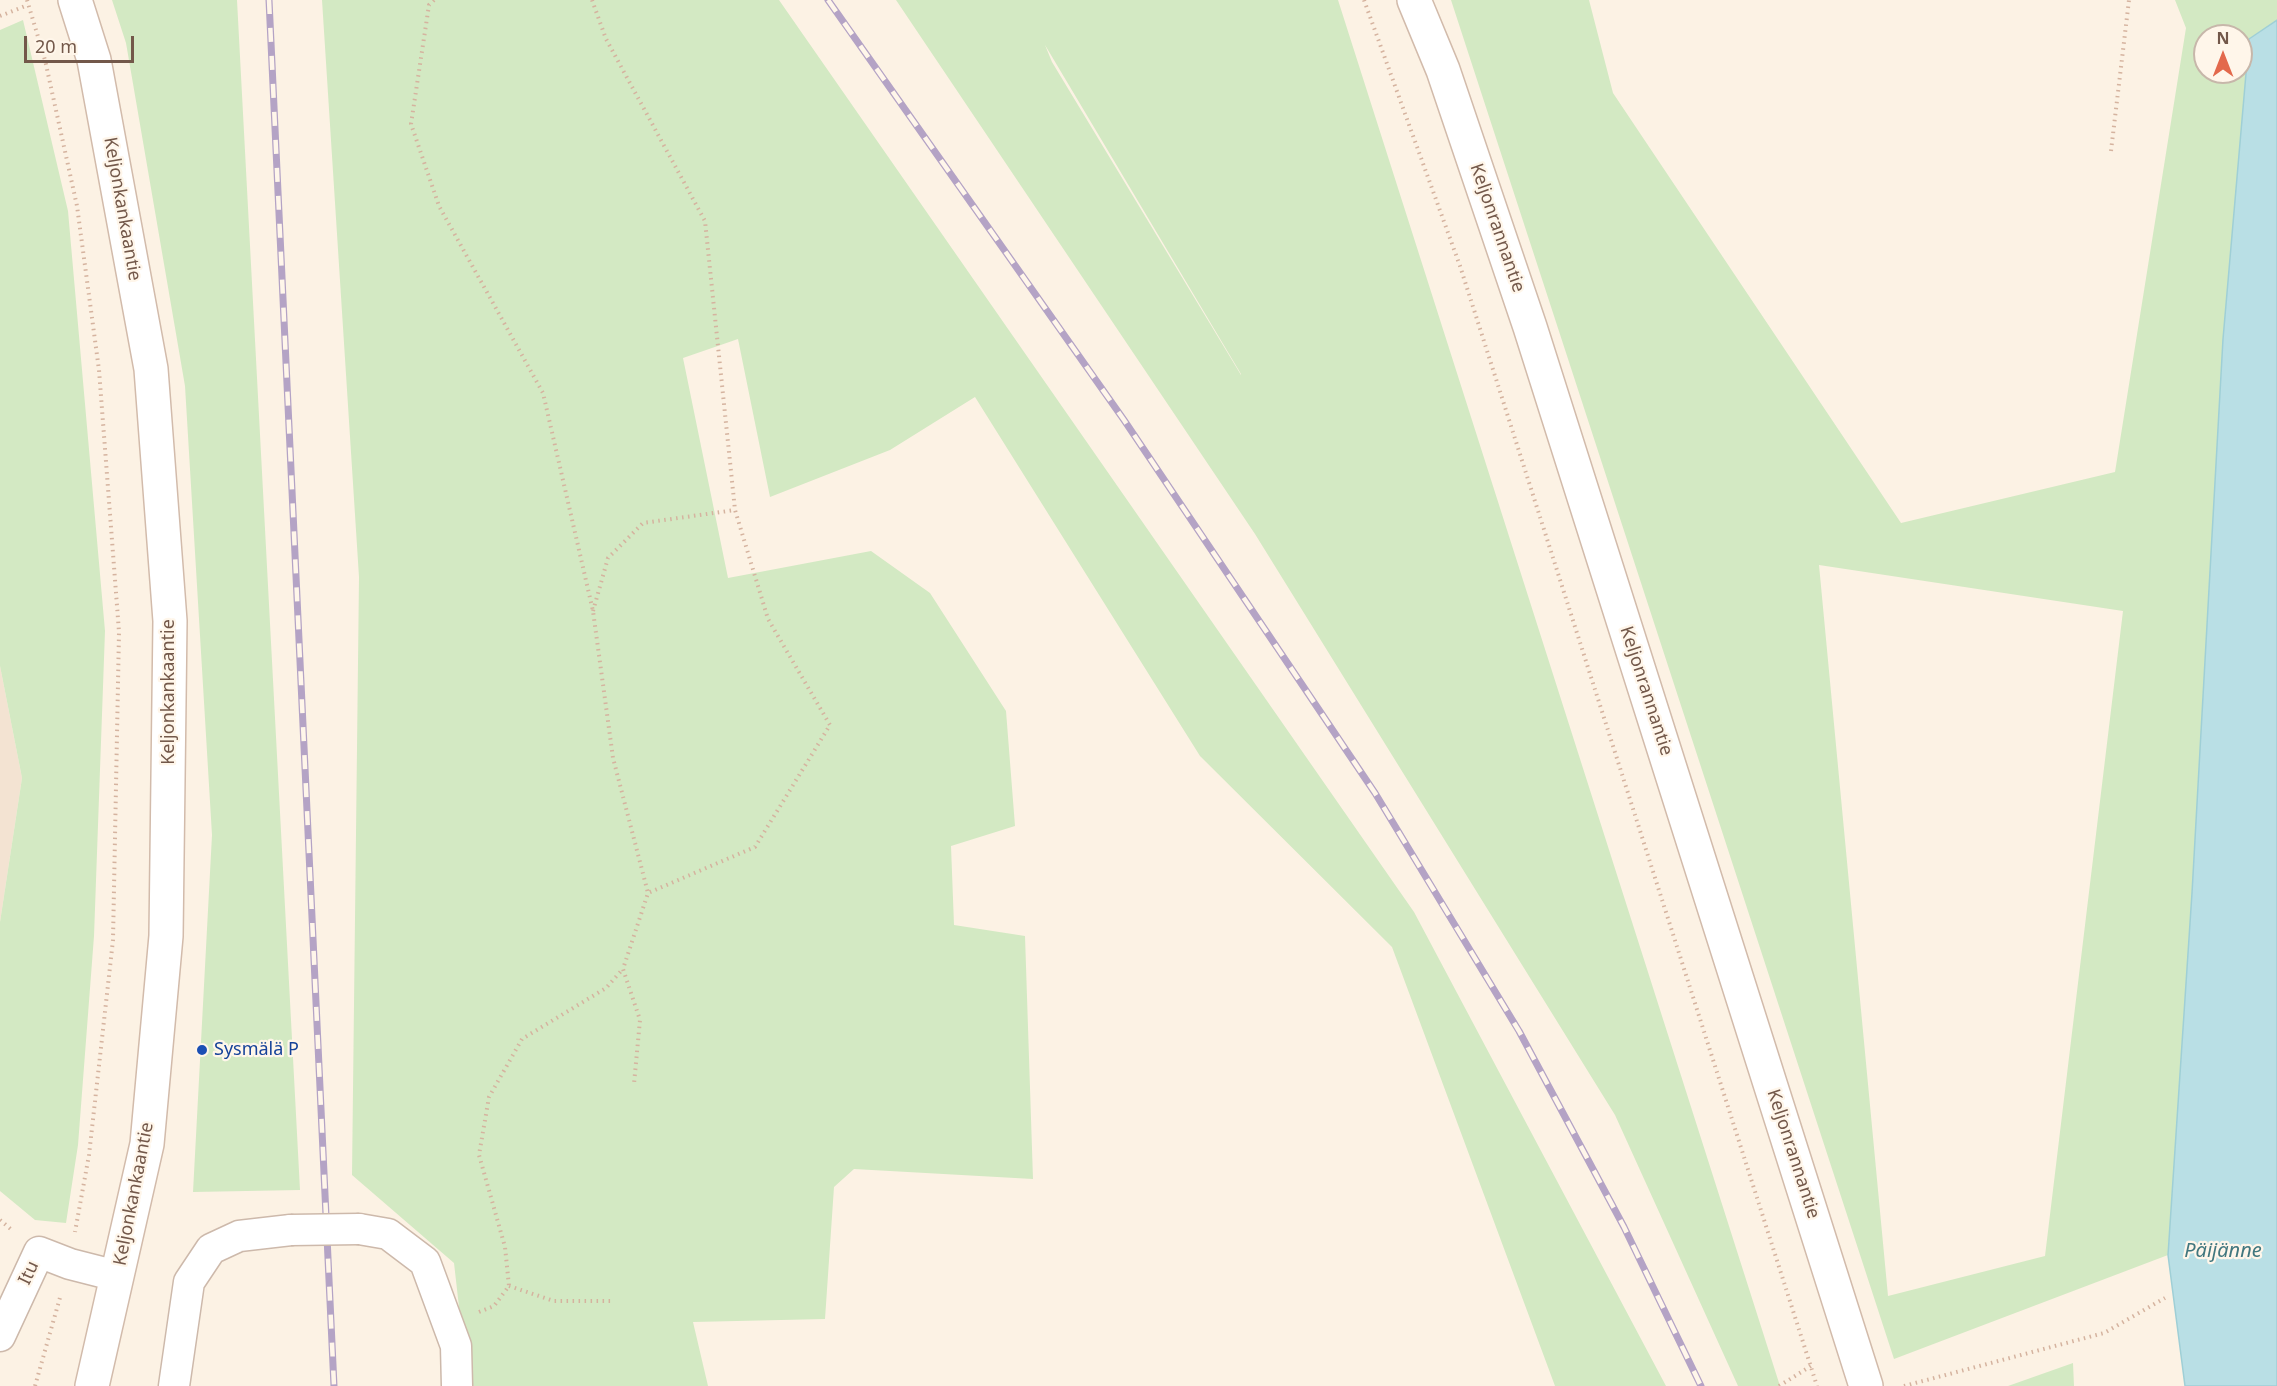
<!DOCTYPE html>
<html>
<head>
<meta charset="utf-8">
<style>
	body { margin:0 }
	#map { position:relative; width:2277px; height:1386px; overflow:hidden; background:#fcf2e4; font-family:"Noto Sans",sans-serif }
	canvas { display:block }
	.north { position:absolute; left:2193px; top:24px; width:60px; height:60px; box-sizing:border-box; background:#fff6ea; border:2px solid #c7b7aa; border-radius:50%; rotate:0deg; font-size:16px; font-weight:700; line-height:24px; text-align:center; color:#73584a }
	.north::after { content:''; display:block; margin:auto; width:21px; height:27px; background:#e3694c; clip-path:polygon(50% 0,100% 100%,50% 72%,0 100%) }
	.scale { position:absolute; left:24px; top:36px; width:110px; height:27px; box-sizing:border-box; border:3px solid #73584a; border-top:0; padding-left:8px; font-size:18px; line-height:21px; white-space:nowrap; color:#73584a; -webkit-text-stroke:4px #fff6ea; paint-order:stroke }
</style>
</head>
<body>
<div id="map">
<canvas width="2277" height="1386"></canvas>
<div class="north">N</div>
<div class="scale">20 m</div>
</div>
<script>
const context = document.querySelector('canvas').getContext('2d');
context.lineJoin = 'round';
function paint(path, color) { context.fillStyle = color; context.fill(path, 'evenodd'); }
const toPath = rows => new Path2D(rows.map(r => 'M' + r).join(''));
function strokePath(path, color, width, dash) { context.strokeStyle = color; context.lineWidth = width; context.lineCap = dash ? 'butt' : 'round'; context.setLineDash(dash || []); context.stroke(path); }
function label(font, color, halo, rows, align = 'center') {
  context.font = font + ' "Noto Sans",sans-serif'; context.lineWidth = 4.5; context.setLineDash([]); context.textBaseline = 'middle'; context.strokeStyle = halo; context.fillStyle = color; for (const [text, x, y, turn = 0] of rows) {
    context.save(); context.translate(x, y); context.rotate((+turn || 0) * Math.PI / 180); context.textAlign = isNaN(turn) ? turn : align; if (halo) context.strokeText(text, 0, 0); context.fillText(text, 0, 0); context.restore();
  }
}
const residential = toPath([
	[0,666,22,778,0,922]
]);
const green = toPath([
	[112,0,237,0,300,1190,193,1192,212,835,185,386,126,43],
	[322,0,779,0,1414,912,1666,1386,1555,1386,1392,947,1200,756,975,397,890,450,770,497,738,339,683,358,728,578,871,551,930,593,1006,711,1015,826,951,846,954,925,1025,936,1033,1179,854,1169,834,1187,825,1319,693,1322,708,1386,468,1386,454,1263,352,1175,359,577],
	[896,0,1338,0,1780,1386,1738,1386,1615,1115,1255,534],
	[1045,45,1241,374,1241,375,1052,62],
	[1451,0,1589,0,1613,93,1901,523,2115,472,2186,28,2175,0,2277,0,2277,20,2249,39,2168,1255,1894,1359],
	[2205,36,2241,36,2241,72,2205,72],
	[1819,565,2123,611,2045,1256,1888,1296],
	[23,20,68,211,105,631,94,936,78,1145,66,1223,35,1220,0,1191,0,922,22,778,0,666,0,30],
	[2073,1363,2074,1386,2008,1386]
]);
const water = toPath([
	[2277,20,2277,1386,2185,1386,2168,1255,2192,893,2223,339,2249,39,2277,20]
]);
const path = toPath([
	[27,0,45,60,77,206,99,370,119,632,113,940,89,1155,75,1232],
	[434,0,429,5,411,124,439,206,543,393,593,611,613,758,648,893,623,969,640,1020,634,1084],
	[592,0,606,39,705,221,735,510,768,619,830,725,755,847,648,893],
	[1364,0,1460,266,1817,1386],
	[0,16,28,5],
	[2111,151,2129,0],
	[593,611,608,558,643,523,735,510],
	[0,1220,13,1231],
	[509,1286,554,1301,611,1301],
	[479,1312,494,1306,509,1286,505,1247,479,1155,489,1097,522,1039,606,988,622,970],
	[35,1386,61,1294],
	[1779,1386,1811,1366],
	[1904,1386,2104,1333,2165,1298]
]);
const street = toPath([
	[359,1229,388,1234,425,1262,456,1346,457,1386],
	[0,1336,39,1252,70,1264,117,1276],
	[174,1386,189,1282,211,1249,239,1236,291,1230]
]);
const secondary = toPath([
	[75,0,94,60,151,369,170,621,166,936,147,1144,92,1386],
	[1414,0,1443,70,1530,327,1866,1386]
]);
const rail = toPath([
	[269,0,334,1386],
	[828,0,1124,420,1375,793,1519,1031,1624,1227,1701,1386]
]);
const streetBridge = toPath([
	[291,1230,359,1229]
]);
const markers = [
	[202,1050,6,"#1a4fb4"]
];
const streetNames = [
	["Keljonkankaantie",122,209,80],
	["Keljonrannantie",1497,228,71],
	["Keljonrannantie",1646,691,72],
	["Keljonkankaantie",169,692,-90],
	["Keljonrannantie",1793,1154,72],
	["Keljonkankaantie",134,1194,-79],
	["Itu",29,1273,-65]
];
const transitNames = [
	["Sysmälä P",214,1050]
];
const waterNames = [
	["Päijänne",2223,1251]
];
paint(residential, '#f3e3d2');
paint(green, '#d3e9c3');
paint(water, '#b9dfe5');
strokePath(water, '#9fcfd6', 1.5);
strokePath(street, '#cdb9ab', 33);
strokePath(secondary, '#d2bbab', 36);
strokePath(path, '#d5b39f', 4, [1.5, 4.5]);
strokePath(street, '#fff', 30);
strokePath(secondary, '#fff', 33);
strokePath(rail, '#b4a3c5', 7);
strokePath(rail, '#fff6ea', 4.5, [14]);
strokePath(streetBridge, '#cdb9ab', 33, []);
strokePath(streetBridge, '#fff', 30);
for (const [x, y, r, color] of markers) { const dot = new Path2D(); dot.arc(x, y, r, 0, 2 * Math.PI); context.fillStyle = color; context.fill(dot); strokePath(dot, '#fff6ea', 2); }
label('18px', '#73584a', '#fff6ea', streetNames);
label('18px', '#164399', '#fff6ea', transitNames, 'left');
label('italic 20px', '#41777f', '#fff6ea', waterNames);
</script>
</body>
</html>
